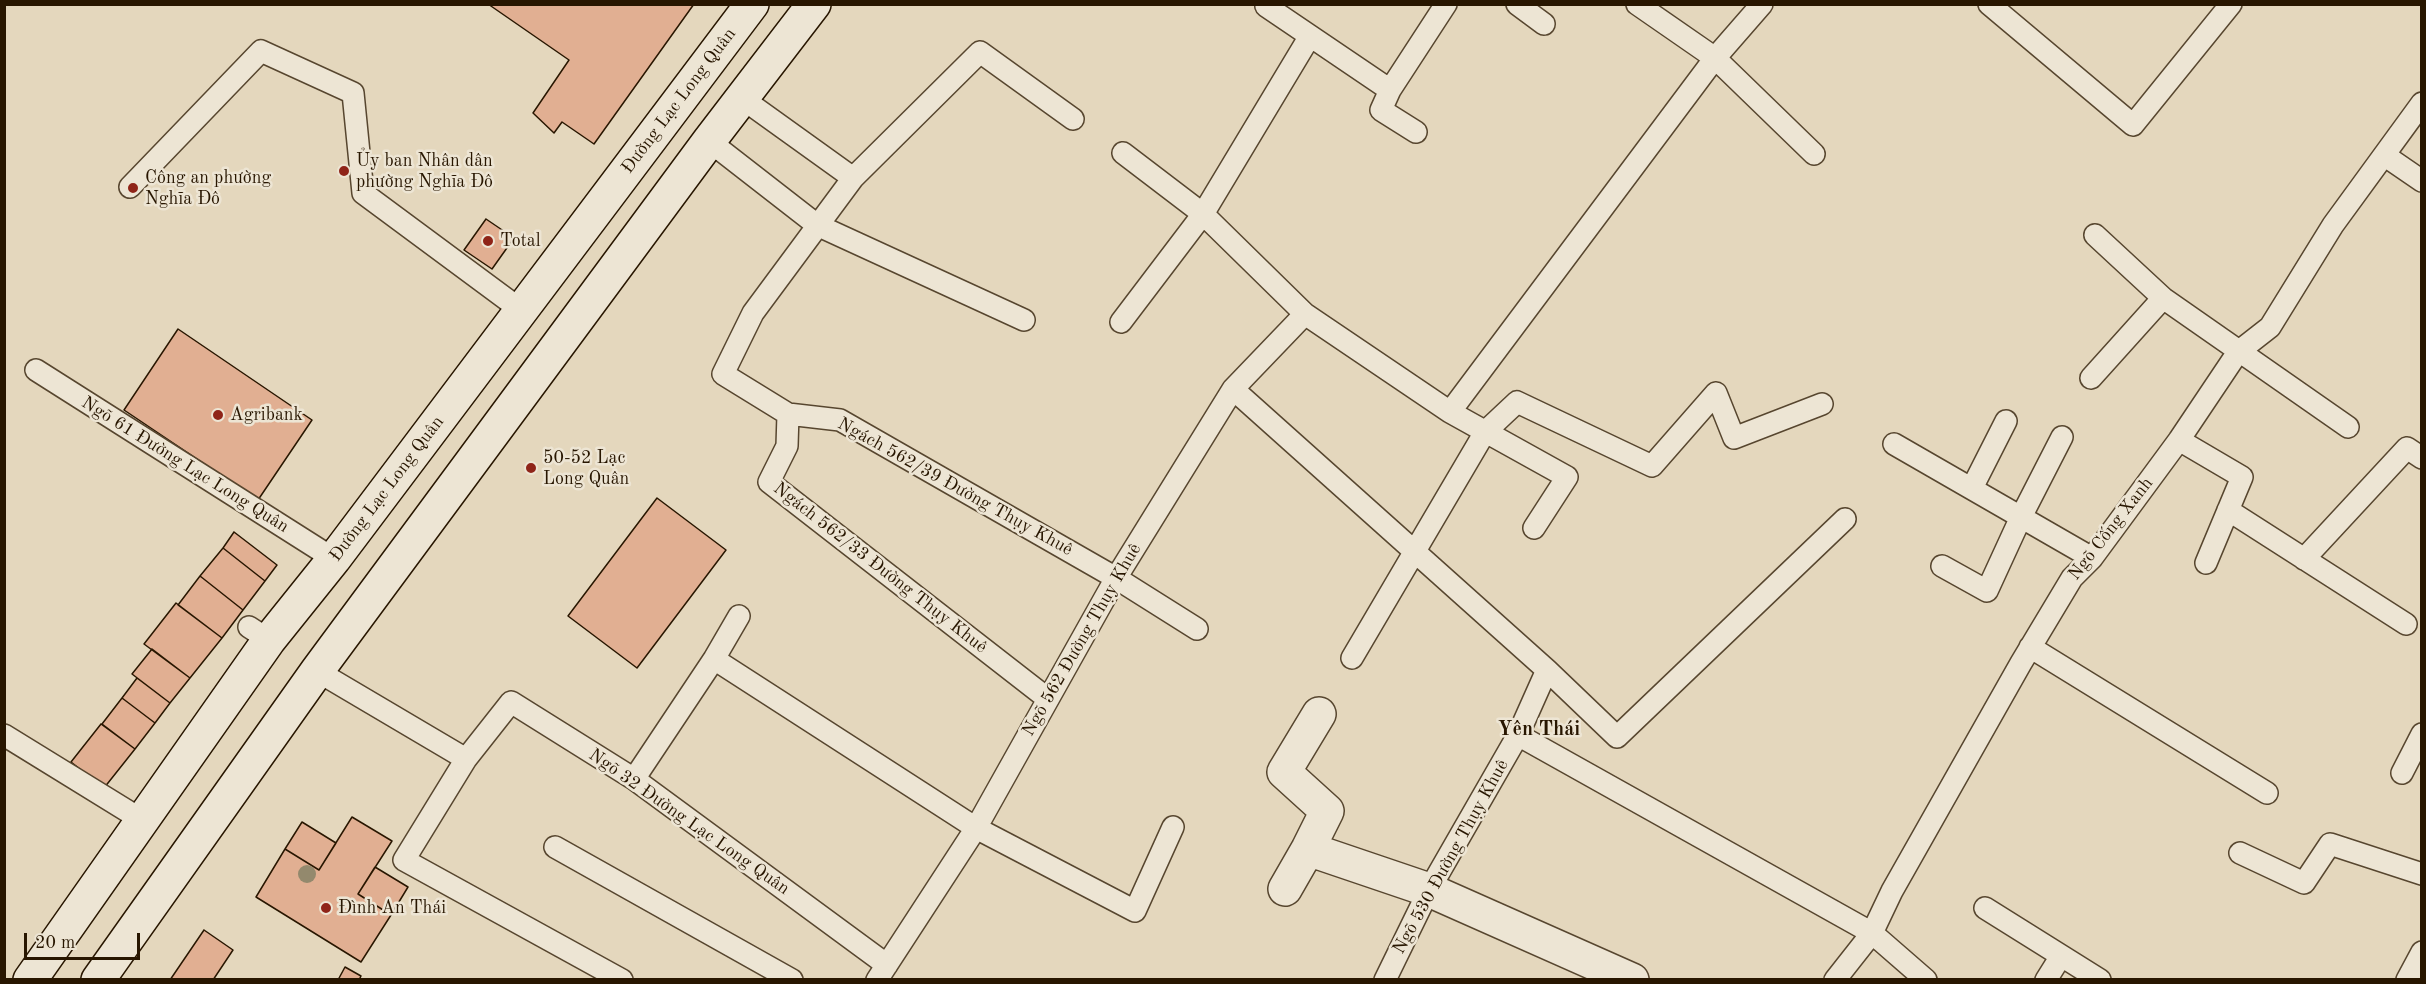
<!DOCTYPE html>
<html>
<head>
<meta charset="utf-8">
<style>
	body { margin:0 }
	#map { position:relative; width:2426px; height:984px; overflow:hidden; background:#e4d7bd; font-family:"Old Standard TT",serif }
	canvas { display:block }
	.frame { position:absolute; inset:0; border:6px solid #281600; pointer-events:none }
	.scale { position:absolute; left:24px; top:933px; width:116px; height:27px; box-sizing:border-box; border:3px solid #281600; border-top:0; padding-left:8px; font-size:18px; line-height:21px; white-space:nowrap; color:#281600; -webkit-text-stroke:4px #ede5d4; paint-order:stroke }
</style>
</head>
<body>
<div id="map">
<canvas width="2426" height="984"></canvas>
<div class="frame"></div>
<div class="scale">20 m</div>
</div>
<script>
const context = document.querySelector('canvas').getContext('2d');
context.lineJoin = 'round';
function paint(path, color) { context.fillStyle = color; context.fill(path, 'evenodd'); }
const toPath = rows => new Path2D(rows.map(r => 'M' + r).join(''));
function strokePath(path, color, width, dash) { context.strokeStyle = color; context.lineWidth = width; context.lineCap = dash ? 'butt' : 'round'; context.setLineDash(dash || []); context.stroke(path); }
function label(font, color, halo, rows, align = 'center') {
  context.font = font + ' "Old Standard TT",serif'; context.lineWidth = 5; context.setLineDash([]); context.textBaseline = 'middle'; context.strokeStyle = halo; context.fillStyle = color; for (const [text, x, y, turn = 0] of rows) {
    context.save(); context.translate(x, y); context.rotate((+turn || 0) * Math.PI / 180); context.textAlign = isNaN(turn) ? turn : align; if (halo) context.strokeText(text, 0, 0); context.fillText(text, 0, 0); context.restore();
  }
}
const building = toPath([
	[488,4,694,4,594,144,562,122,554,133,533,113,569,60,488,4],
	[486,219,514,238,492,269,464,250,486,219],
	[178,329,312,420,258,500,124,410,178,329],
	[657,498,726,550,637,668,568,616,657,498],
	[234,532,277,565,265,581,223,548,234,532],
	[223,548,265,581,243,610,200,576,223,548],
	[200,576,243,610,222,638,178,605,200,576],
	[176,603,222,638,190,678,144,644,176,603],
	[152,649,190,678,170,703,132,674,152,649],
	[137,678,170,703,155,723,122,698,137,678],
	[122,698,155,723,135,749,102,724,122,698],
	[101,724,135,749,104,788,71,762,101,724],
	[352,817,392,841,358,894,391,915,361,962,256,897,285,849,319,870,352,817],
	[302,822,336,843,319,870,285,849,302,822],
	[375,867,408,887,391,915,358,894,375,867],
	[204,930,233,950,213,980,170,980,204,930],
	[345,967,361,976,359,980,338,980,345,967]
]);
const lane = toPath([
	[1267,4,1266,6,1390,90],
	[1517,4,1544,24],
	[1637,4,1715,58,1814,154],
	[1989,4,2133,125,2231,4],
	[743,99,853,178,980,52,1073,119],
	[1416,132,1381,110,1390,90,1446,4],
	[709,141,817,225,1024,320],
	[1123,153,1203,214,1305,314,1450,412,1567,477,1534,528],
	[2384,155,2422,181],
	[853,178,753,313,723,374,788,414,840,420,1116,578,1197,629],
	[130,187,261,51,353,93,363,193,521,310],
	[2095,235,2163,298,2348,427],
	[1121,322,1203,214,1310,36],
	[36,370,334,559],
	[2091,378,2163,298],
	[1233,389,1547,670,1617,737,1845,519],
	[1450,412,1715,58,1762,4],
	[788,414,787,446,769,482,1048,699],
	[2179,440,2242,477,2206,563],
	[1894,444,2092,558],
	[1972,488,2006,421],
	[2228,510,2406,624],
	[2304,559,2407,448,2422,458],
	[1942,566,1987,591,2021,517,2062,437],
	[249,627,269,640],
	[2030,647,2267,793],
	[1352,658,1485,432,1517,402,1652,466,1716,393,1734,438,1822,404],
	[714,659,976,828,1135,911,1173,827],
	[317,671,466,759,511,702,634,779,887,965],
	[4,735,142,820],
	[1518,735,1872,933,1926,980],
	[466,759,404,860,622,980],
	[2402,773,2422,734],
	[634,779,714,659,739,616],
	[555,847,792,980],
	[2240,853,2304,883,2330,844,2422,874],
	[1985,908,2100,980],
	[877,980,976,828,1116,578,1233,389,1305,314],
	[1385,980,1429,890,1518,735,1547,670],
	[1835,980,1872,933,1892,891,2021,663,2072,578,2092,558,2179,440,2238,352,2270,327,2333,225,2422,103],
	[2046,980,2061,956],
	[2407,980,2422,952]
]);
const street = toPath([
	[1308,849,1429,890,1632,980],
	[1285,889,1308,849,1327,811,1284,772,1319,714]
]);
const secondary = toPath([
	[30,980,269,640,334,559,752,4],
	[98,980,317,671,709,141,814,4]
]);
const trees = [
	[307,874]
];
const markers = [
	[344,171,6,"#8f2418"],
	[133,188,6,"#8f2418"],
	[488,241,6,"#8f2418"],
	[218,415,6,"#8f2418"],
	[531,468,6,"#8f2418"],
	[326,908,6,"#8f2418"]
];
const streetNames = [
	["Đường Lạc Long Quân",679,101,-53],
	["Ngõ 61 Đường Lạc Long Quân",185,465,32],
	["Ngách 562/39 Đường Thụy Khuê",955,487,29],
	["Đường Lạc Long Quân",387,489,-53],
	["Ngõ Cống Xanh",2111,529,-52],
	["Ngách 562/33 Đường Thụy Khuê",880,568,38],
	["Ngõ 562 Đường Thụy Khuê",1082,640,-60],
	["Ngõ 32 Đường Lạc Long Quân",689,822,35],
	["Ngõ 530 Đường Thụy Khuê",1451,857,-61]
];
const poiNames = [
	["Ủy ban Nhân dân",356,161],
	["phường Nghĩa Đô",356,182],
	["Công an phường",145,178],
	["Nghĩa Đô",145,199],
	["Total",500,241],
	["Agribank",230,415],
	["50-52 Lạc",543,458],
	["Long Quân",543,479],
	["Đình An Thái",338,908]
];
const neighbourhoodNames = [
	["Yên Thái",1539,730]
];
paint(building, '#e1af92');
strokePath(building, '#281600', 1.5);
strokePath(lane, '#57462f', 24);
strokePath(street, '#57462f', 36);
strokePath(secondary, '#281600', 36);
strokePath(lane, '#ede5d4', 21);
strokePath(street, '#ede5d4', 33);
strokePath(secondary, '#ede5d4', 33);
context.fillStyle = '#93896d';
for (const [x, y] of trees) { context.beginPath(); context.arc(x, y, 9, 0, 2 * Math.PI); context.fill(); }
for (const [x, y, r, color] of markers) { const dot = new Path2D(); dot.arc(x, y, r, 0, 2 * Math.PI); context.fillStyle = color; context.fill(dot); strokePath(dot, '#ede5d4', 2); }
label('18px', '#281600', '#ede5d4', streetNames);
label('18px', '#281600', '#ede5d4', poiNames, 'left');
label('bold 20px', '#281600', '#ede5d4', neighbourhoodNames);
</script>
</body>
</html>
